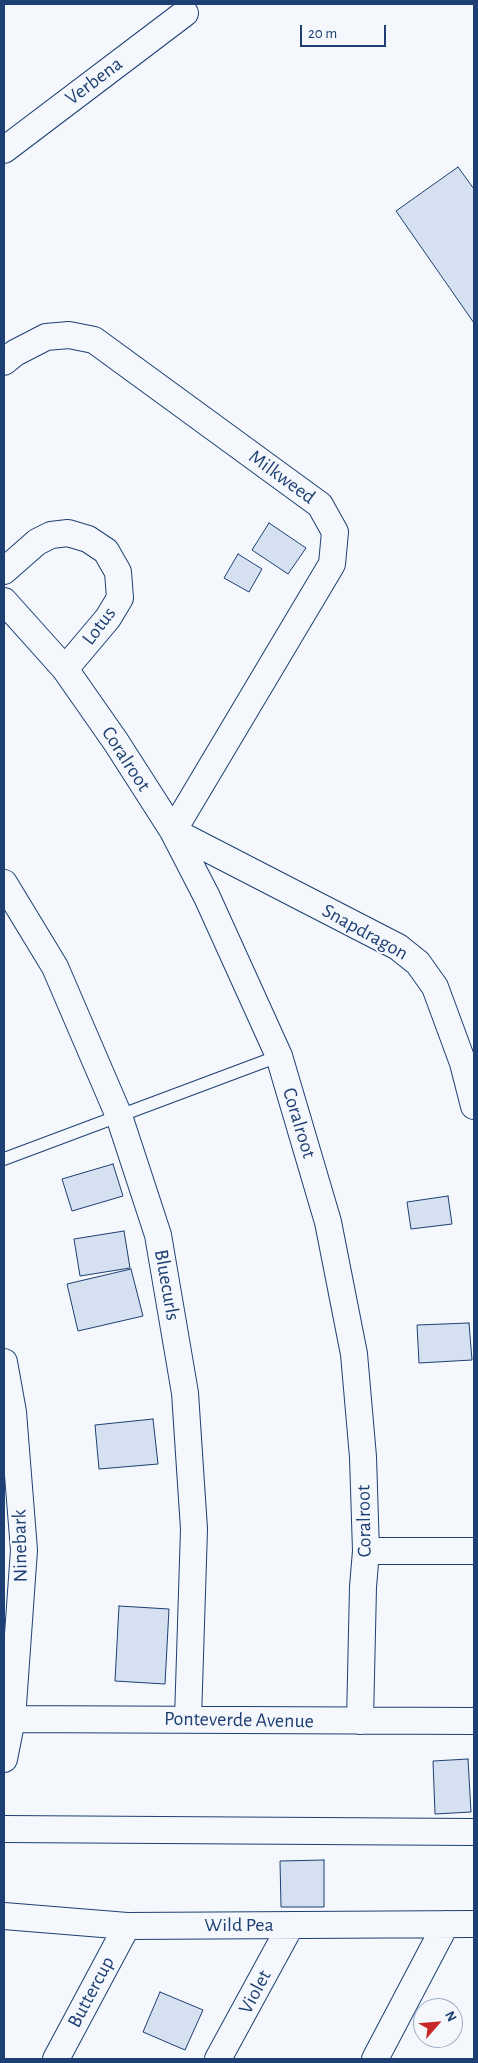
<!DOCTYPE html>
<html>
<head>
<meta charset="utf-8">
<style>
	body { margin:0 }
	#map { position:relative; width:478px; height:2063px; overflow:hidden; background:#f4f7fb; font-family:"Alegreya Sans",sans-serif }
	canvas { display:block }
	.frame { position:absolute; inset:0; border:5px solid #1d3f73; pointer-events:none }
	.north { position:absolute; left:413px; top:1998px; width:50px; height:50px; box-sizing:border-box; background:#f4f7fb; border:1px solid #9eadc5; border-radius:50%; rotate:63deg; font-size:14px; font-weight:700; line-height:20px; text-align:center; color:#1d3f73 }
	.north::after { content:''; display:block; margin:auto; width:18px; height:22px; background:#c62828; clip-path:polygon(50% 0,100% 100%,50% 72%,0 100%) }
	.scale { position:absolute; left:300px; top:25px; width:86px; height:22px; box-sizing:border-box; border:2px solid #1d3f73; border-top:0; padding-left:6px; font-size:15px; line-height:18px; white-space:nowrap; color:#1d3f73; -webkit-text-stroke:4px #f4f7fb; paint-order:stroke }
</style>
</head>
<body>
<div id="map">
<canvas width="478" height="2063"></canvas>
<div class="frame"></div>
<div class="north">N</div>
<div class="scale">20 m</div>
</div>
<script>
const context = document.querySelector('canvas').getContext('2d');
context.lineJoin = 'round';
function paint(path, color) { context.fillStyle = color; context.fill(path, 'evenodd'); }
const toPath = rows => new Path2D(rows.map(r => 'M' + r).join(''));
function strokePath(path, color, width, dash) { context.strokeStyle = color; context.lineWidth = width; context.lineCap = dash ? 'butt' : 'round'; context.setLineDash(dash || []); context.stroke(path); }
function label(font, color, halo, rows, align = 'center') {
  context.font = font + ' "Alegreya Sans",sans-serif'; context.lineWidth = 4; context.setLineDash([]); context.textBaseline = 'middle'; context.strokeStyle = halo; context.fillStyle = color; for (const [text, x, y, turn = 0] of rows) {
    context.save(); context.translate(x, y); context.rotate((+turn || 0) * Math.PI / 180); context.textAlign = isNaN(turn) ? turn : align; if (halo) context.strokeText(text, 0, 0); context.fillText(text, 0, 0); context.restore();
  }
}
const building = toPath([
	[458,167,474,189,474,323,396,211,458,167],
	[269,523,306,548,288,574,252,550,269,523],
	[238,554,262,569,249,592,224,578,238,554],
	[113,1164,123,1196,72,1211,62,1179,113,1164],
	[448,1196,452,1224,411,1229,407,1202,448,1196],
	[124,1231,130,1268,80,1276,74,1239,124,1231],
	[131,1269,143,1316,78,1331,67,1284,131,1269],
	[469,1323,472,1360,419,1363,417,1325,469,1323],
	[153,1419,158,1464,99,1469,95,1425,153,1419],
	[119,1606,169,1609,165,1684,115,1681,119,1606],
	[468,1759,471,1812,435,1814,433,1761,468,1759],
	[324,1860,324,1907,281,1907,280,1861,324,1860],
	[160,1992,203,2010,185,2050,143,2032,160,1992]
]);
const service = toPath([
	[4,1159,279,1056]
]);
const minor = toPath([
	[4,150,185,13],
	[4,362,15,353,46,337,69,335,94,340,320,505,335,532,332,564,173,831,398,947,418,963,435,987,463,1063,474,1106],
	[4,571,37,542,51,535,68,533,88,539,106,551,118,572,120,598,108,618,65,669],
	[4,601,65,669,116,742,173,831,207,897,279,1056,328,1222,354,1354,363,1457,366,1551,363,1587,360,1721],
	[4,883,55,967,119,1116,158,1235,185,1393,194,1529,188,1719],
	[4,1362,13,1412,24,1550,12,1719,4,1759],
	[366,1551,474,1551],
	[4,1719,474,1721],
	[4,1829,474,1832],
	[4,1916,127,1926,474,1924],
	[56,2059,127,1926],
	[218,2059,291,1925],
	[375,2059,446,1924]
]);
const streetNames = [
	["Verbena",94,81,-37],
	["Milkweed",282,477,36],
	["Lotus",99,626,-53],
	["Coralroot",126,759,57],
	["Snapdragon",365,932,29],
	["Coralroot",299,1123,73],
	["Bluecurls",167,1285,80],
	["Coralroot",364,1521,-91],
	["Ninebark",20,1546,-91],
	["Ponteverde Avenue",239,1720,1],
	["Wild Pea",239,1925],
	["Buttercup",91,1992,-62],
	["Violet",255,1992,-62]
];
paint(building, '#d5e0f0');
strokePath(building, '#1d3f73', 1);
strokePath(service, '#1d3f73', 14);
strokePath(minor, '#1d3f73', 28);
strokePath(service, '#f4f7fb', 12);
strokePath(minor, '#f4f7fb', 26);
label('20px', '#1d3f73', '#f4f7fb', streetNames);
</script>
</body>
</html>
